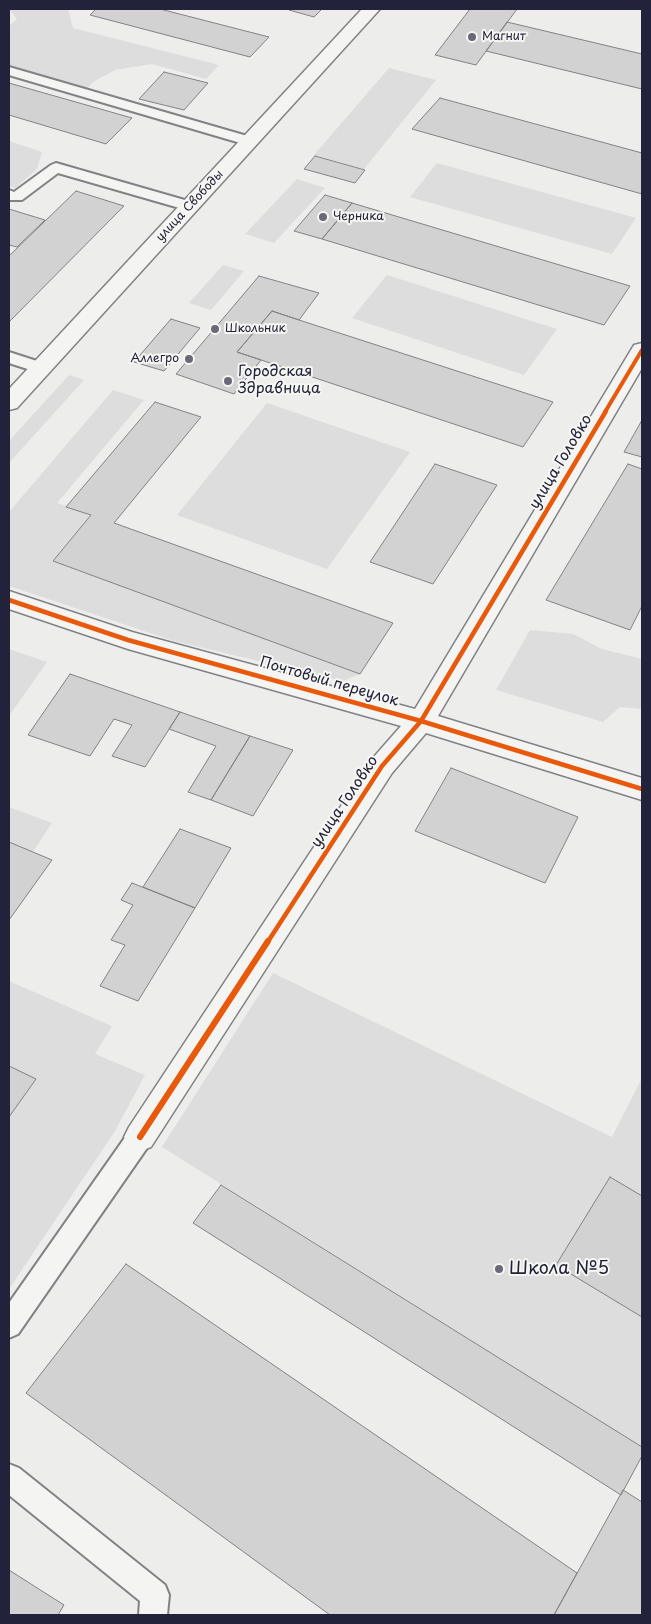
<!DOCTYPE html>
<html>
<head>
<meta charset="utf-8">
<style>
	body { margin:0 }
	#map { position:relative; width:651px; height:1624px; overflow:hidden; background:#ededec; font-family:"Playpen Sans",sans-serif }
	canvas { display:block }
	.frame { position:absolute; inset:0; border:10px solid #22223b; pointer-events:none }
</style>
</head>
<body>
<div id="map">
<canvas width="651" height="1624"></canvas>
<div class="frame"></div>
</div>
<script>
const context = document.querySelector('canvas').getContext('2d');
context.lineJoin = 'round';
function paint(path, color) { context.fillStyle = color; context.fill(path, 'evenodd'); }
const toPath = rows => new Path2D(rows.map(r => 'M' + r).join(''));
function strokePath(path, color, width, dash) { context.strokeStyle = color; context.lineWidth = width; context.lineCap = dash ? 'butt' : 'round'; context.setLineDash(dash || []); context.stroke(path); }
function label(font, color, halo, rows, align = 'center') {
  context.font = font + ' "Playpen Sans",sans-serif'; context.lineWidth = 4; context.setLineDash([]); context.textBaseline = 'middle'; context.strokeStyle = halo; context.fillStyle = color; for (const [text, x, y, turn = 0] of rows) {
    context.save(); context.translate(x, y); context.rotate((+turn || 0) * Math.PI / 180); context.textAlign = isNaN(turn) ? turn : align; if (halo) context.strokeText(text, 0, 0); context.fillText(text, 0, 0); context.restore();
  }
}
const built = toPath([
	[9,9,68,9,73,28,219,65,206,79,152,64,115,70,93,82,85,91,59,88,9,72,9,26,17,19],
	[389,68,436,80,364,169,314,155],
	[9,141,42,152,37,169,15,188,9,186],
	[437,163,636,218,612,254,410,197],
	[297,179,325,188,274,243,245,234],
	[223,265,244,271,211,310,189,303],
	[387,275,557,329,524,375,352,318],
	[69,375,84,380,9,463,9,441],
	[113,390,144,400,57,503,91,515,53,561,360,674,343,681,174,641,9,586,9,512],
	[267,403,410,452,327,569,177,515],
	[530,630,573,634,602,649,642,659,642,709,620,707,603,722,496,690],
	[9,649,47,662,9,716],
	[9,807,52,823,33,852,52,860,9,920],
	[273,973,612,1137,642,1078,642,1447,162,1147],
	[9,981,112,1026,95,1054,145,1075,115,1131,9,1289]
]);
const building = toPath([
	[96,9,160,9,269,37,250,57,90,15,96,9],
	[291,9,322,9,314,17,289,10,291,9],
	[470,9,517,9,476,65,435,55,470,9],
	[507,22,642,54,642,89,486,51,507,22],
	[164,72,208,83,184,110,139,99,164,72],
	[9,83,132,118,106,144,9,115,9,83],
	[440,98,642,153,642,194,412,129,440,98],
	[315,156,365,170,355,183,304,169,315,156],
	[76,191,124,206,9,322,9,256,76,191],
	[325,195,352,203,322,239,294,231,325,195],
	[352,203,630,286,604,325,322,239,352,203],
	[9,209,45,220,17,247,9,245,9,209],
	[259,276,319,293,299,320,272,311,237,352,261,360,234,394,176,374,259,276],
	[272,311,299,320,553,402,523,447,237,352,272,311],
	[171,319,200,328,164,371,134,362,171,319],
	[155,402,201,417,114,523,393,623,360,674,53,561,91,515,66,507,155,402],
	[642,420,642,457,624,452,642,420],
	[435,464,497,485,433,584,370,562,435,464],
	[628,464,642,469,642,606,630,630,546,600,628,464],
	[70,674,180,712,145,767,112,756,132,725,114,719,90,756,28,735,70,674],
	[180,712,250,736,211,800,188,792,216,746,169,729,180,712],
	[250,736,293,750,253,816,211,800,250,736],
	[451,768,578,817,545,883,415,831,451,768],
	[180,829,231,848,195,908,143,887,180,829],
	[9,842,52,860,9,920,9,842],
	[132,883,195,908,138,1001,100,986,125,945,111,940,133,905,121,900,132,883],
	[9,1066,36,1079,9,1117,9,1066],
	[610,1177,642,1196,642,1317,556,1265,610,1177],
	[221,1185,642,1447,642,1456,621,1495,193,1223,221,1185],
	[126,1264,577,1573,554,1615,330,1615,26,1393,126,1264],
	[623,1490,642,1502,642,1615,554,1615,623,1490],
	[9,1570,64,1605,58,1615,9,1615,9,1570]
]);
const service = toPath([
	[9,67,254,138,256,141,249,145,244,144,9,75,9,67],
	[56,163,195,203,198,206,190,211,58,173,22,200,9,200,9,190,14,192,51,165,56,163],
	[9,352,46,364,49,368,46,372,40,373,9,363,9,352],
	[140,1126,149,1129,152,1137,149,1145,18,1334,9,1338,9,1303,131,1129,140,1126],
	[9,1464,19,1468,165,1585,169,1595,167,1615,139,1615,140,1601,9,1495,9,1464]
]);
const minor = toPath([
	[642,343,642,368,438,716,642,778,642,800,426,733,392,773,151,1147,140,1151,129,1147,124,1137,129,1127,372,759,401,726,128,649,9,609,9,591,132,632,415,709,631,350,634,345,642,343]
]);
const secondary = toPath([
	[362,9,380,9,17,408,9,410,9,389,362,9]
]);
const cyclewayFar2 = toPath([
	[605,412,642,350]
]);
const cyclewayFar1 = toPath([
	[9,600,128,640,421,721,642,789],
	[267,943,382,766,421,721,606,411]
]);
const cycleway = toPath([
	[140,1137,268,941]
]);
const markers = [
	[472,37,5,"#696979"],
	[323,217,5,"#696979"],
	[215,329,5,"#696979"],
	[189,359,5,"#696979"],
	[228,381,5,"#696979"],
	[499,1269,5,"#696979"]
];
const farPoinames = [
	["Магнит",482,37],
	["Черника",333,217],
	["Школьник",225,329],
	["Аллегро",179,359,"right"]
];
const farStreetnames = [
	["улица Свободы",190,206,-47]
];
const poiNames = [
	["Городская",238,372],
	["Здравница",238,389]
];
const streetNames = [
	["улица Головко",561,462,-59],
	["Почтовый переулок",329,682,16],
	["улица Головко",345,802,-56]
];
const nearPoinames = [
	["Школа №5",509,1269]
];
paint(built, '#ddd');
paint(building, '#d2d2d3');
strokePath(building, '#828286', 1);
strokePath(service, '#828286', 4);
strokePath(minor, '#828286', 3);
strokePath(secondary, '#828286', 3);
paint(service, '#f4f4f2');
paint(minor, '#f4f4f2');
paint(secondary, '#f4f4f2');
strokePath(cyclewayFar2, '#e8590c', 4);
strokePath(cyclewayFar1, '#e8590c', 4.5);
strokePath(cycleway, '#e8590c', 6);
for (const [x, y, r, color] of markers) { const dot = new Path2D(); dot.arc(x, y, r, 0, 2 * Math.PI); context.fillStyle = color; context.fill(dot); strokePath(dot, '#f6f6f2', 2); }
label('12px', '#22223b', '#f6f6f2', farPoinames, 'left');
label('12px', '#22223b', '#f6f6f2', farStreetnames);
label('15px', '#22223b', '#f6f6f2', poiNames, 'left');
label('15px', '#22223b', '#f6f6f2', streetNames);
label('18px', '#22223b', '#f6f6f2', nearPoinames, 'left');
</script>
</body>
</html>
